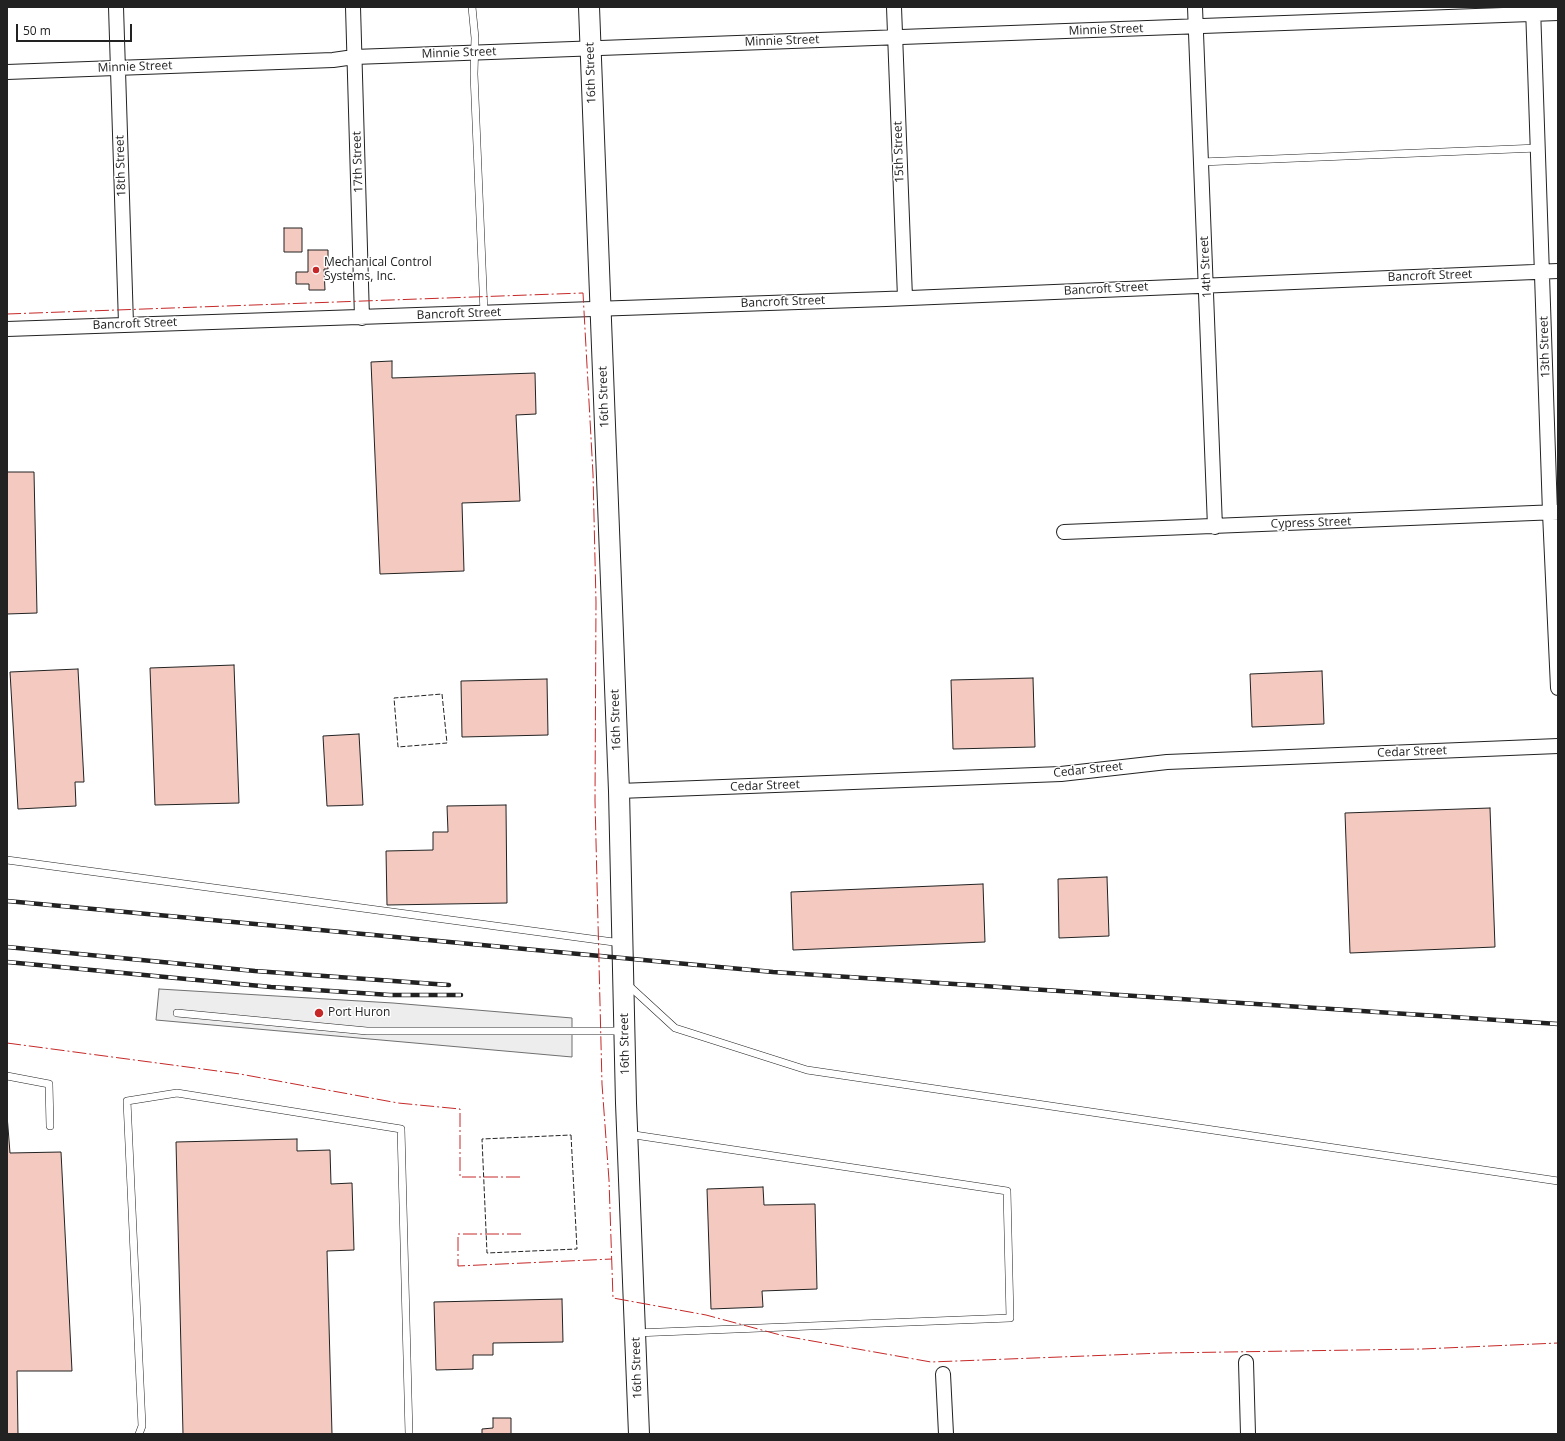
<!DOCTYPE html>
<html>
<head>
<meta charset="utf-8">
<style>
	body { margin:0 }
	#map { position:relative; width:1565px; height:1441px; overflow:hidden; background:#fff; font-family:"Open Sans",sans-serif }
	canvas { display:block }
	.frame { position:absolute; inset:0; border:8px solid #222; pointer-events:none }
	.scale { position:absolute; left:16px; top:24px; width:116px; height:18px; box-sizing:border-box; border:2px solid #222; border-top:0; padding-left:5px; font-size:12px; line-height:14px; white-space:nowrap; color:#222; -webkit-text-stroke:3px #fff; paint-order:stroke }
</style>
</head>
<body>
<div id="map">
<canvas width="1565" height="1441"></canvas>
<div class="frame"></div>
<div class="scale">50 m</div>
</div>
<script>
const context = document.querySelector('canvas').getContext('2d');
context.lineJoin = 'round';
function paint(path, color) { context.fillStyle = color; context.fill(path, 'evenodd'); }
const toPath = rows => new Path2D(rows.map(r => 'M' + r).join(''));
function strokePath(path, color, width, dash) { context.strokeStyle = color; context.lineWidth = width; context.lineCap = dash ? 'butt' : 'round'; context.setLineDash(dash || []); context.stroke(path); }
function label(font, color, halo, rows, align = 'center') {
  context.font = font + ' "Open Sans",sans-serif'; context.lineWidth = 3; context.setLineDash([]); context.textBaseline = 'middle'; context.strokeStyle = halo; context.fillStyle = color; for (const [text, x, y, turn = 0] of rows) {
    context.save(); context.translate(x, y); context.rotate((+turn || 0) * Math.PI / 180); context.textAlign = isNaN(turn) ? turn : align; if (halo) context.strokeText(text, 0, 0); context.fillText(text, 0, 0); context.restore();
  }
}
const parking = toPath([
	[159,989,393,1003,572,1018,572,1057,156,1020,159,989]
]);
const building = toPath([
	[284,228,302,228,302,252,284,252,284,228],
	[308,250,328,250,328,269,324,269,325,290,309,290,309,284,296,284,296,272,308,272,308,250],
	[392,361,392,378,535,373,536,414,516,415,520,501,462,503,464,571,380,574,371,362,392,361],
	[7,472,34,472,37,613,7,614,7,472],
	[234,665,239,803,155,805,150,668,234,665],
	[78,669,84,782,75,782,76,806,18,809,10,672,78,669],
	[1322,671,1324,724,1252,727,1250,674,1322,671],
	[1033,678,1035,747,953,749,951,680,1033,678],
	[547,679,548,735,462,737,461,681,547,679],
	[359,734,363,805,327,806,323,736,359,734],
	[506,805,507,903,387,905,386,851,433,850,433,832,448,832,447,806,506,805],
	[1490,808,1495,947,1350,953,1345,813,1490,808],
	[1107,877,1109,936,1059,938,1058,879,1107,877],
	[983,884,985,942,793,950,791,892,983,884],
	[7,1115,10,1153,61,1152,72,1371,17,1371,18,1434,7,1434,7,1115],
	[297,1139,297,1151,330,1150,331,1184,352,1183,354,1250,327,1251,332,1434,183,1434,176,1142,297,1139],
	[763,1187,764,1205,815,1204,817,1289,762,1291,763,1307,711,1309,707,1189,763,1187],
	[562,1299,563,1342,493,1343,493,1355,473,1355,473,1369,436,1370,434,1302,562,1299],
	[493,1418,511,1418,511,1434,482,1434,482,1429,493,1428,493,1418]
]);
const lane = toPath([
	[472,7,475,38,474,74,484,313],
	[1201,162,1538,148],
	[7,860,621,943],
	[626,983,675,1028,807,1070,1558,1181],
	[177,1013,367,1031,624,1031],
	[7,1076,49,1084,50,1126],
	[628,1134,1007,1191,1010,1318,635,1333],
	[139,1434,142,1426,127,1101,177,1093,401,1129,409,1434]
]);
const street = toPath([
	[116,7,126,324],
	[353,7,362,318],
	[894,7,905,298],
	[1195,7,1215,527],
	[1533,7,1550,513,1558,688],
	[7,72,333,60,354,57,1558,13],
	[7,329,886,299,1558,271],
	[1064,532,1558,512],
	[619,791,1061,774,1167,762,1558,746],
	[1246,1362,1248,1434],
	[943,1374,946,1434]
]);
const secondary = toPath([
	[589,7,619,791,626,1103,639,1434]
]);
const rail = toPath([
	[7,901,773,972,1558,1024],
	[7,947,255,971,449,985],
	[7,962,271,987,390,995,461,995]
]);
const fence = toPath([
	[442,694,447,743,398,747,394,698,442,694],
	[571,1135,577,1249,487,1253,482,1139,571,1135]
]);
const power = toPath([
	[7,314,583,293,593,474,596,602,595,801,602,1084,609,1180,613,1298,706,1315,784,1336,931,1362,1163,1353,1422,1349,1558,1343],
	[7,1043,240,1074,398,1103,460,1109,460,1177,520,1177],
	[521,1234,458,1234,458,1266,612,1259]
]);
const markers = [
	[316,270,4,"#c62828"],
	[319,1013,5,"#c62828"]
];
const streetNames = [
	["Minnie Street",1106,30,-2],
	["Minnie Street",782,41,-2],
	["Minnie Street",459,53,-2],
	["Minnie Street",135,67,-2],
	["16th Street",591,73,-92],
	["15th Street",899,152,-92],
	["17th Street",358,162,-92],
	["18th Street",121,166,-92],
	["14th Street",1206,267,-93],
	["Bancroft Street",1430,276,-2],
	["Bancroft Street",1106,289,-3],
	["Bancroft Street",783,302,-2],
	["Bancroft Street",459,314,-2],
	["Bancroft Street",135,324,-2],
	["13th Street",1545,347,-92],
	["16th Street",604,397,-92],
	["Cypress Street",1311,523,-2],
	["16th Street",616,720,-92],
	["Cedar Street",1412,752,-2],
	["Cedar Street",1088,770,-6],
	["Cedar Street",765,786,-2],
	["16th Street",625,1044,-91],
	["16th Street",637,1368,-92]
];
const poiNames = [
	["Mechanical Control",324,263],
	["Systems, Inc.",324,277],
	["Port Huron",328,1013]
];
paint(parking, '#ededed');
strokePath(parking, '#6f6f6f', 1);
paint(building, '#f3c9c0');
strokePath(building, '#222', 1);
strokePath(lane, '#222', 8);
strokePath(street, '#222', 16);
strokePath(secondary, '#222', 22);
strokePath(lane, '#fff', 7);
strokePath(street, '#fff', 14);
strokePath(secondary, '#fff', 20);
strokePath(rail, '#222', 4.5);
strokePath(rail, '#fff', 3, [9]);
strokePath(fence, '#222', 1, [5, 2]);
strokePath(power, '#c62828', 1, [14, 3, 2, 3]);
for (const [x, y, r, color] of markers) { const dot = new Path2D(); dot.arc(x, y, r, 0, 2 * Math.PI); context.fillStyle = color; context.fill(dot); strokePath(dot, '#fff', 1.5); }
label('12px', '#222', '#fff', streetNames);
label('12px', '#222', '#fff', poiNames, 'left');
</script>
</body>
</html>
